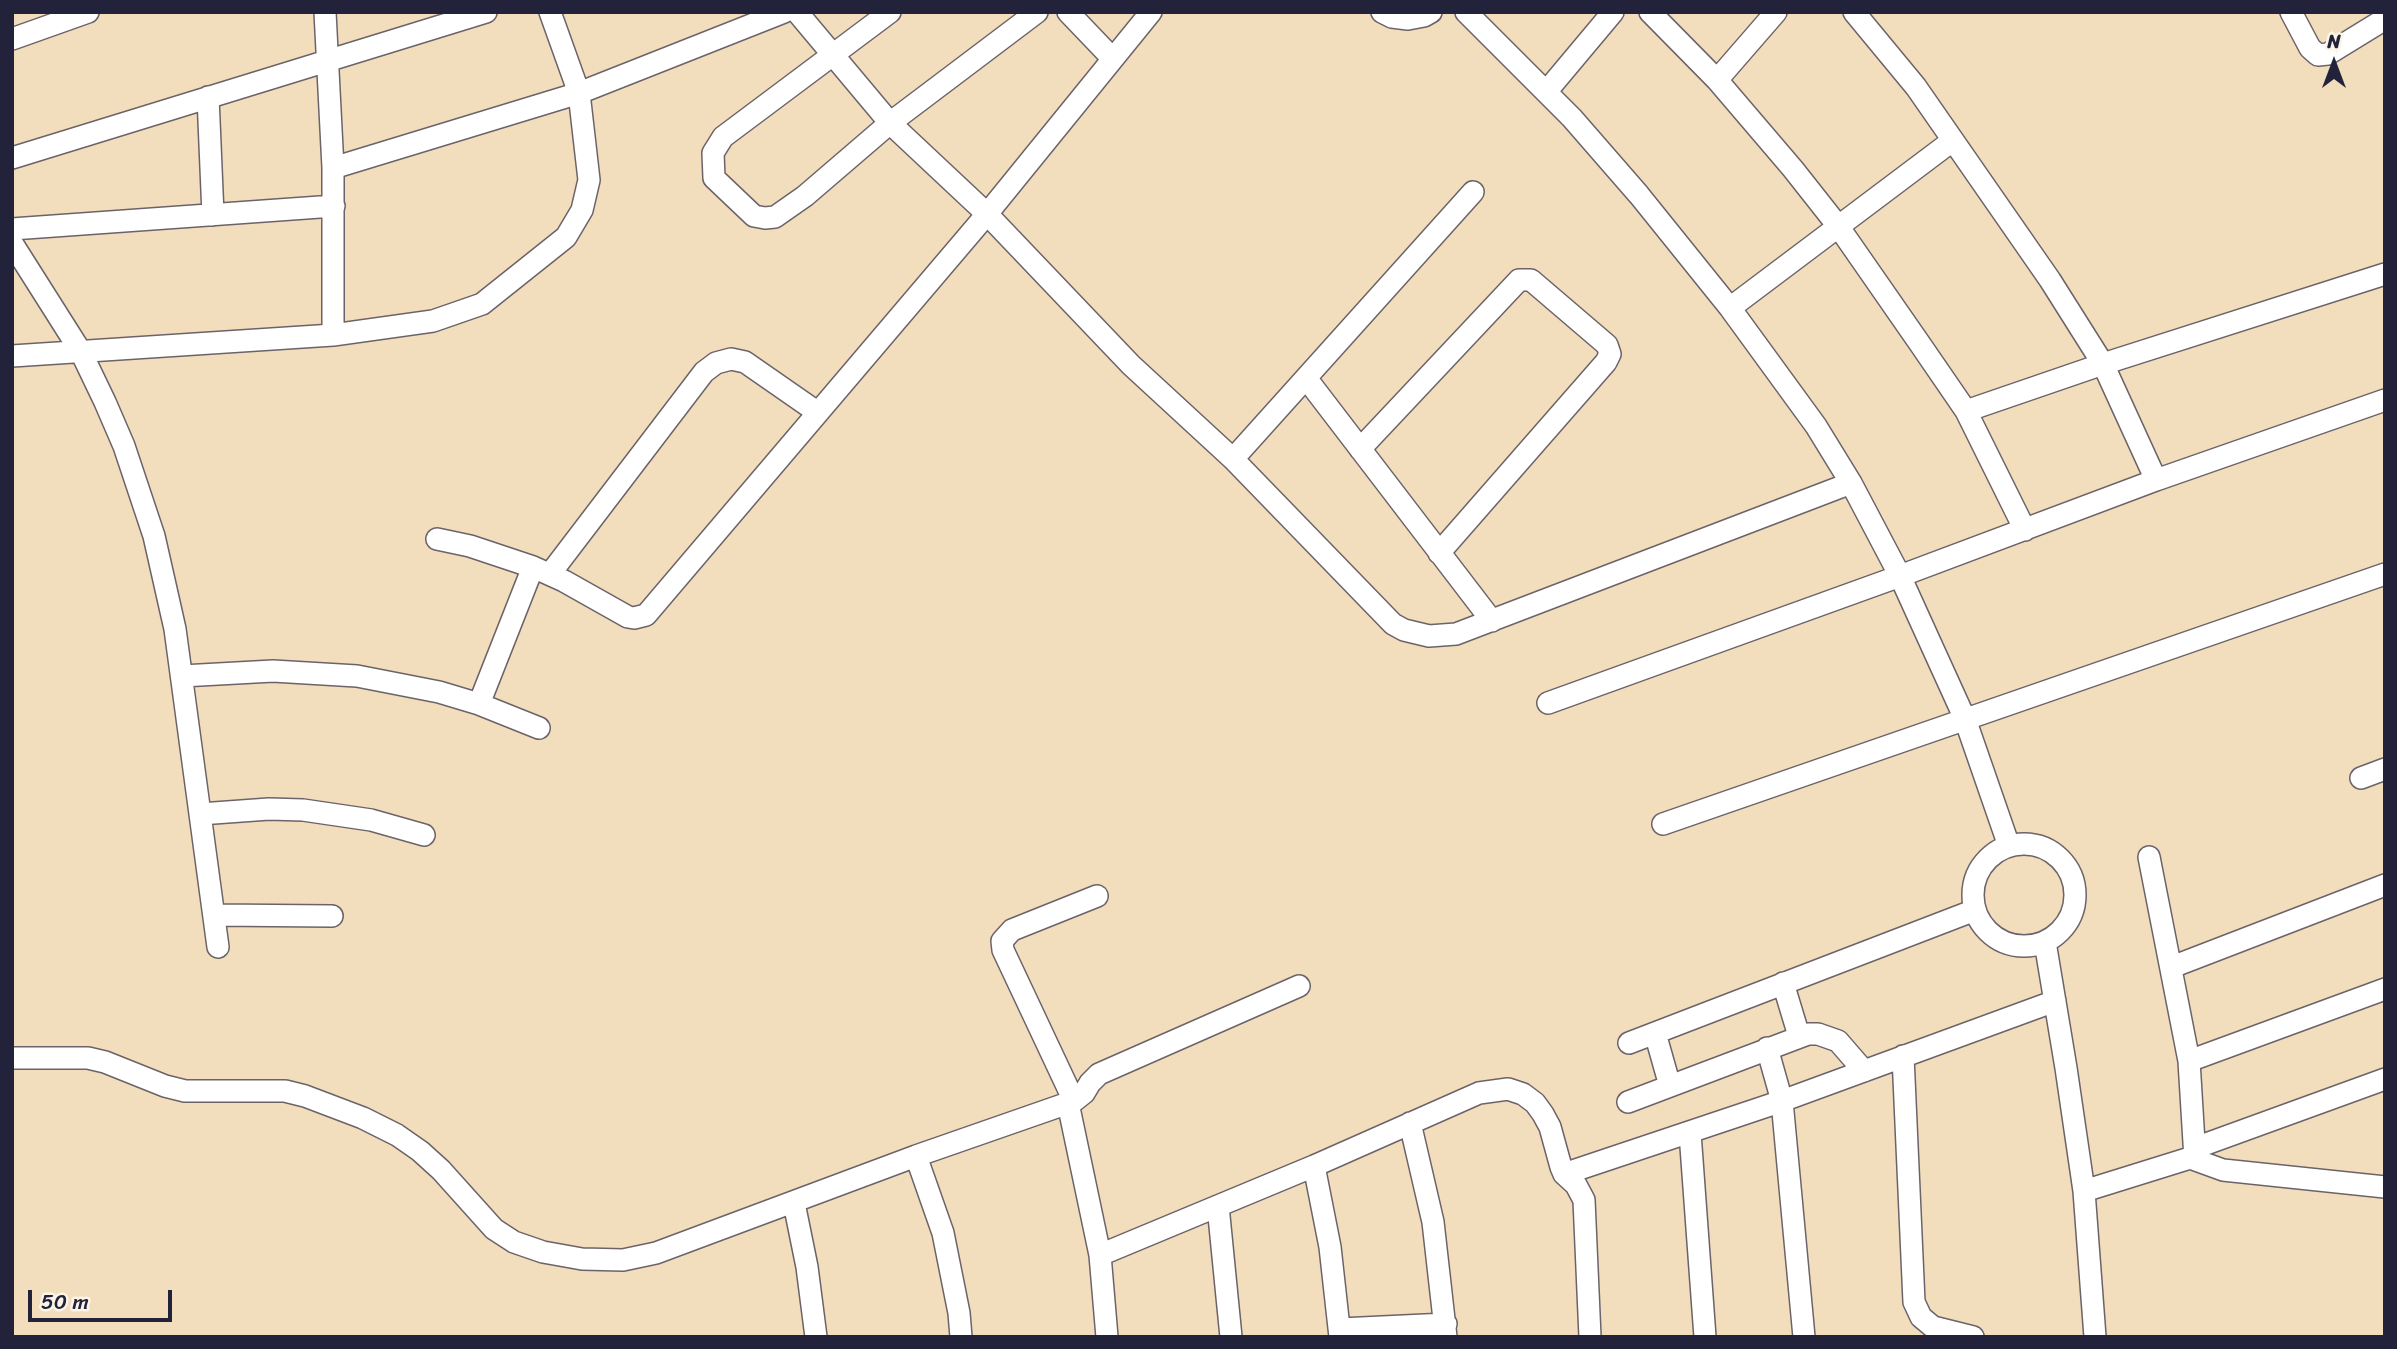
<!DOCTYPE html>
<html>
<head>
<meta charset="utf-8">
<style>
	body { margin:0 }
	#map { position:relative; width:2397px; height:1349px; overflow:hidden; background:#f2ddbd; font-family:Sriracha,sans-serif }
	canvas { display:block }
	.frame { position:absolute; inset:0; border:14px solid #22223b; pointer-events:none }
	.north { position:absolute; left:2299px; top:28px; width:70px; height:70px; -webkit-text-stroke:5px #fcf5e5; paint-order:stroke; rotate:0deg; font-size:19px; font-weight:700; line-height:28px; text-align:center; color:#22223b }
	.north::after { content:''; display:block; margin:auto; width:24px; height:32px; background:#22223b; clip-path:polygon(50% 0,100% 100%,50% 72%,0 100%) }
	.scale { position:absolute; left:28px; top:1290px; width:144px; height:32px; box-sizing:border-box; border:4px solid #22223b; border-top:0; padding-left:9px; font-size:21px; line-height:24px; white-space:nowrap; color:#22223b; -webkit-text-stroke:5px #fcf5e5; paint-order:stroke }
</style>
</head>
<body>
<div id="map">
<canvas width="2397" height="1349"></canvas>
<div class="frame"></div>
<div class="north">N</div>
<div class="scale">50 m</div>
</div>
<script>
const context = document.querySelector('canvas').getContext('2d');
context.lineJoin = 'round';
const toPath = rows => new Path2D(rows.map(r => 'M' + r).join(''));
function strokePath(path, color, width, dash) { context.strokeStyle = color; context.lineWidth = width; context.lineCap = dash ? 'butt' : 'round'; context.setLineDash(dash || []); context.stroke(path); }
const minor = toPath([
	[325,12,333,168,333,335],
	[797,12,890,123,987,214,1131,365,1233,459,1393,624,1404,630,1429,636,1456,634,1851,483],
	[890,12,723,137,713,153,714,178,754,216,765,218,775,217,805,196,890,123,1037,12],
	[1068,12,1112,58],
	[1382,12,1392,17,1408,19,1424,16,1431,12],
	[1466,12,1572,118,1639,195,1730,308,1816,426,1851,483,1900,576,1965,719,2009,846],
	[1650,12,1717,80],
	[1776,12,1717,80,1793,169,1838,226,1920,344,1966,411,2025,530],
	[1854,12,1916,87,2050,280,2103,364,2156,480],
	[2291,12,2310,48,2318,55,2328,54,2385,19],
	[12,39,88,12],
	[1546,92,1613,12],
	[208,97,213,215],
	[12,158,486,12],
	[333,168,579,93,784,12],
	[12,229,334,206],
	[12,243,81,352,105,402,124,446,154,536,175,629,218,947],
	[1730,308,1952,141],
	[12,356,333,335,433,321,482,304,566,237,582,210,589,180,579,93,550,12],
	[1306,378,1492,621],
	[1966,411,2103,364,2385,274],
	[1360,449,1519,280,1531,280,1607,345,1610,354,1606,362,1439,553],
	[1233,459,1473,192],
	[437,539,470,546,533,567,564,581,628,617,634,618,646,615,987,214,1151,12],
	[550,574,704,372,716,363,731,359,745,362,817,412],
	[182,676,273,671,357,676,439,692,479,704,539,728],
	[1548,703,1900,576,2156,480,2385,400],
	[479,704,533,567],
	[2361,778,2385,769],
	[200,814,269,809,303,810,371,820,424,835],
	[1663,824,2385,574],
	'1973 895a51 51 0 1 1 102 0a51 51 0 1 1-102 0Z',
	[2149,857,2189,1061,2195,1159],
	[214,915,332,916],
	[2045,942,2066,1068,2084,1191,2095,1337],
	[2172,967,2385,885],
	[1783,983,1799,1036],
	[1655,1033,1670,1086],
	[1629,1043,1975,910],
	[1767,1048,1782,1101,1804,1337],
	[1903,1056,1914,1302,1921,1317,1933,1327,1973,1337],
	[12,1058,88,1058,105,1062,165,1086,185,1091,285,1091,305,1096,363,1118,397,1135,420,1151,441,1170,494,1229,514,1242,543,1252,582,1259,623,1260,656,1253,916,1156,1074,1101,1084,1093,1090,1083,1099,1074,1299,986],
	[2189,1061,2385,989],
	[1074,1101,1003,950,1002,941,1012,930,1097,896],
	[1628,1102,1808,1034,1818,1034,1838,1041,1864,1071],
	[1068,1103,1100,1255,1107,1337],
	[1410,1123,1433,1222,1446,1337],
	[1690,1133,1705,1337],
	[2195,1148,2385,1079],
	[916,1156,943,1233,959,1313,961,1337],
	[1314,1166,1330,1247,1340,1337],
	[1564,1174,1782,1101,2055,1001],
	[2084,1191,2190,1158,2223,1170,2385,1187],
	[794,1203,807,1267,816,1337],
	[1218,1206,1231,1337],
	[1100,1255,1314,1166,1479,1093,1508,1089,1523,1094,1535,1103,1543,1114,1550,1127,1561,1167,1564,1174,1576,1185,1584,1200,1590,1337],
	[1340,1329,1446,1324]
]);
strokePath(minor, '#6b6368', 24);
strokePath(minor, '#fff', 21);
</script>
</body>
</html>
